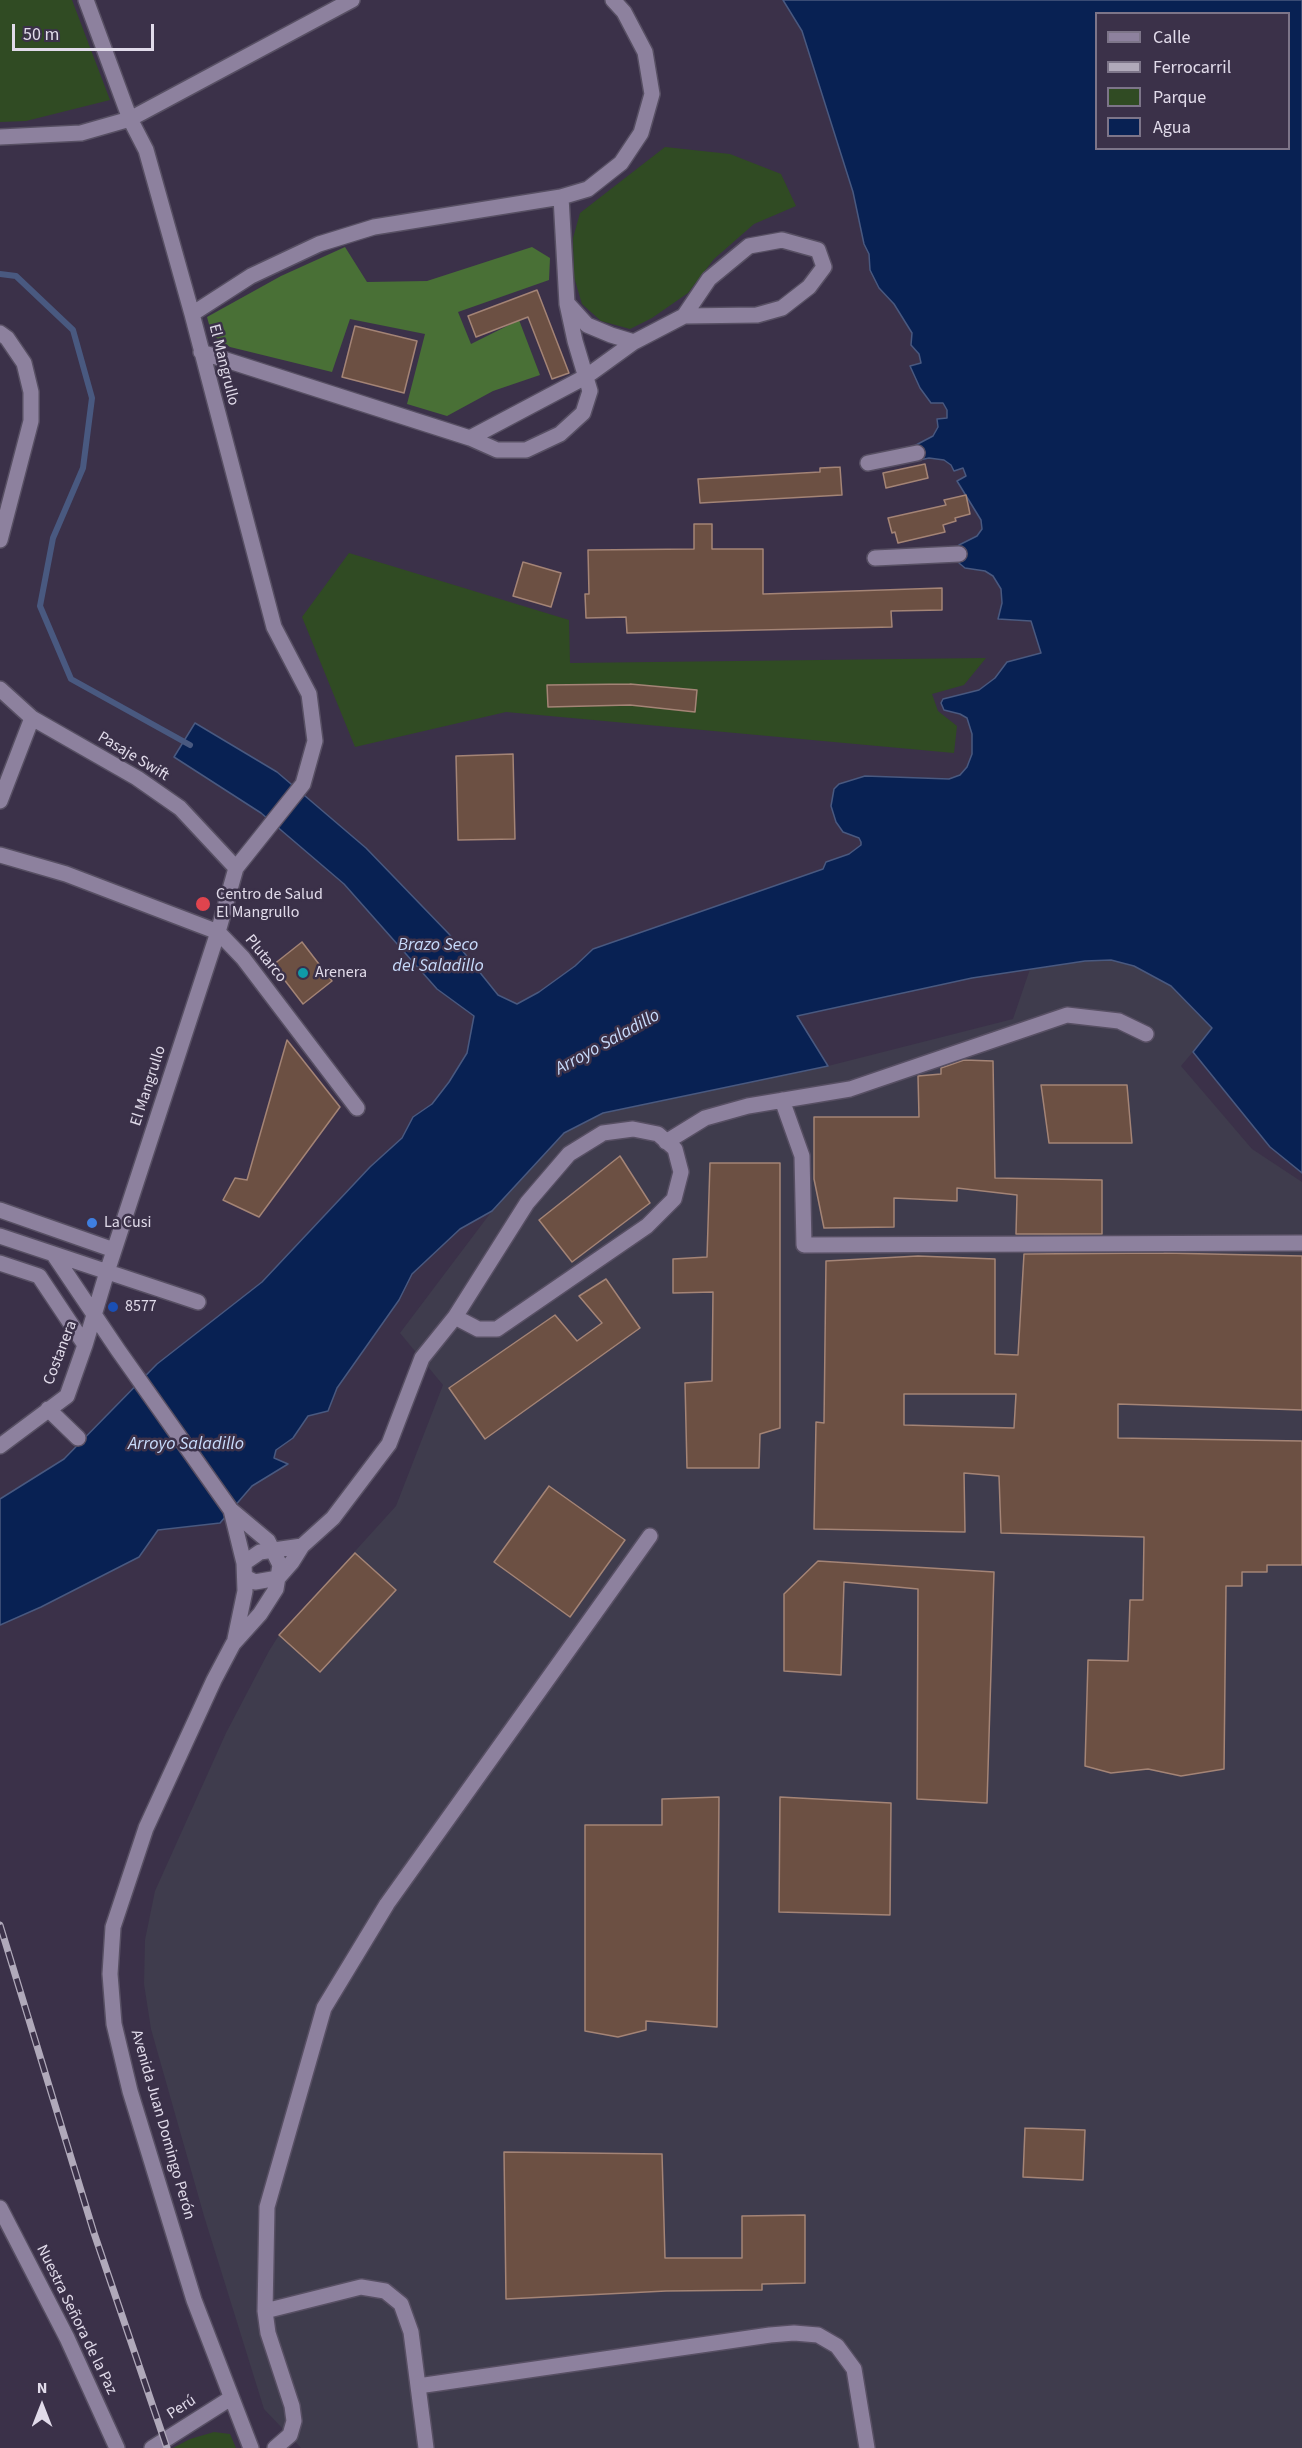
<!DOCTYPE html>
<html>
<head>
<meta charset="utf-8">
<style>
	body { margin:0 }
	#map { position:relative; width:1302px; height:2448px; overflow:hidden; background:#3b3149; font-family:"Source Sans 3",sans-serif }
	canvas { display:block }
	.legend { position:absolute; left:1095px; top:12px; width:195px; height:138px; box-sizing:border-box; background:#3b3149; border:2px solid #7d7589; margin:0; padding:8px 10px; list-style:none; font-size:18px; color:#e1dbea }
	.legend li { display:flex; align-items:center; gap:12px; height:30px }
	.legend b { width:30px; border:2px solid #7d7589 }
	.north { position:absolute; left:12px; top:2376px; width:60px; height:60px; -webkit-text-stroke:4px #3b3149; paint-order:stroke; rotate:0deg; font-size:16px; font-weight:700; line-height:24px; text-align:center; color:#e1dbea }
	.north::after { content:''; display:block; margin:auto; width:21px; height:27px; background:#e1dbea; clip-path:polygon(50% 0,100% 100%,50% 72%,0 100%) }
	.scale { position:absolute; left:12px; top:24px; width:142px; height:27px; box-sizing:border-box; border:3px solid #e1dbea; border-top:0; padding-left:8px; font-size:18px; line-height:21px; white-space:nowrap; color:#e1dbea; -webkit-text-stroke:4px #3b3149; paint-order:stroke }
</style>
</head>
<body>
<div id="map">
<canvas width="1302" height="2448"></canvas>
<ul class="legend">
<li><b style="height:8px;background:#8d819e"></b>Calle</li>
<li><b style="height:8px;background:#b0a9ba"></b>Ferrocarril</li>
<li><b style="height:16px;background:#304b23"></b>Parque</li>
<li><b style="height:16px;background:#082153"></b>Agua</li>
</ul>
<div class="north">N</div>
<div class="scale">50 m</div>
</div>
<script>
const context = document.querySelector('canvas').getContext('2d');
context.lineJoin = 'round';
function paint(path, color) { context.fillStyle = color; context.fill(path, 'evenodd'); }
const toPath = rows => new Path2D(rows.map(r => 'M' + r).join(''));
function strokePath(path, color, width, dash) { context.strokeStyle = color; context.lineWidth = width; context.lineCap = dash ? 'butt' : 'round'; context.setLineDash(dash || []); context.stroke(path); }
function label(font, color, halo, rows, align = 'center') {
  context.font = font + ' "Source Sans 3",sans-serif'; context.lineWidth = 5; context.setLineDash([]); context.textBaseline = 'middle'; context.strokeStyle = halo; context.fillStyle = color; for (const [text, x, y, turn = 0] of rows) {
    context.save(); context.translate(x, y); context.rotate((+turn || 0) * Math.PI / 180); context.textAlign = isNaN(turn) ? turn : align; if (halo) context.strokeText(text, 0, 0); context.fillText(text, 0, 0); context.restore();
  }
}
const industrial = toPath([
	[1111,960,1134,966,1171,986,1212,1029,1181,1066,1252,1149,1302,1182,1302,2448,301,2448,264,2409,204,2216,151,2029,144,1984,145,1940,155,1891,226,1733,269,1651,279,1635,396,1506,443,1385,400,1333,492,1211,564,1133,603,1113,828,1066,1013,1019,1030,969,1085,961]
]);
const green = toPath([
	[0,0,72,0,110,100,26,121,0,122],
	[665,147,730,154,781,174,796,206,754,224,714,259,688,293,652,318,630,329,601,321,582,304,574,277,573,238,580,213],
	[349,553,569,620,570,663,986,658,964,685,932,694,938,711,957,726,954,753,506,712,355,747,302,617],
	[214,2432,230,2434,236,2448,173,2448,190,2439]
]);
const forest = toPath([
	[345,247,367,282,427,281,532,247,550,258,549,280,458,312,471,344,519,320,540,375,493,391,447,416,407,404,425,334,350,319,332,372,230,347,212,335,207,317,281,276]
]);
const water = toPath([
	[783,0,1302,0,1302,1173,1270,1147,1193,1052,1212,1028,1171,986,1134,966,1111,960,1085,961,972,978,797,1016,828,1066,603,1113,564,1133,492,1211,460,1229,412,1274,399,1300,337,1388,328,1411,308,1416,293,1438,276,1450,274,1458,288,1464,252,1486,220,1523,158,1530,139,1557,41,1607,0,1625,0,1499,64,1459,157,1364,262,1282,370,1167,402,1138,413,1117,432,1104,449,1082,467,1053,474,1016,437,989,344,884,261,813,174,757,195,723,277,772,366,848,449,934,498,995,517,1004,539,992,575,966,593,949,823,869,826,862,849,854,861,845,861,842,859,838,843,832,836,822,831,806,834,789,839,784,865,776,949,779,960,775,967,767,972,754,972,734,967,718,960,714,944,710,941,703,943,699,979,690,995,678,1007,662,1041,653,1031,621,998,619,1002,603,1001,589,993,576,985,571,965,568,959,563,959,545,977,536,982,529,981,520,957,481,966,476,963,468,954,471,951,465,944,460,929,458,919,460,914,446,933,436,938,427,937,419,947,418,947,410,943,403,931,403,920,388,910,366,921,363,919,354,911,345,912,333,894,304,879,288,870,270,869,254,864,244,853,192,802,31,783,0],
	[1096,14,1288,14,1288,148,1096,148,1096,14]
]);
const stream = toPath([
	[0,274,16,276,73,330,92,398,83,468,53,538,40,606,71,679,190,745]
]);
const building = toPath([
	[537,290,569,373,552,379,528,317,476,337,468,316,537,290],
	[355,326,417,341,404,393,342,377,355,326],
	[925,464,928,478,886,488,883,473,925,464],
	[840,467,842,495,700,503,698,479,820,472,820,468,840,467],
	[966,495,970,514,955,518,956,521,943,525,945,532,898,543,895,532,892,533,888,518,946,505,944,500,966,495],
	[694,524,712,524,712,549,763,549,763,594,942,588,942,610,891,611,892,627,627,633,626,617,586,618,585,594,589,594,588,550,694,549,694,524],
	[523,562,561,573,551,607,513,596,523,562],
	[630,684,697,690,695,712,630,705,548,707,547,685,630,684],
	[513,754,515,839,458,840,456,756,513,754],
	[302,942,332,981,303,1004,273,965,302,942],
	[287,1040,340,1107,259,1217,223,1200,235,1178,247,1180,287,1040],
	[964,1060,993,1061,995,1178,1102,1180,1102,1234,1016,1234,1017,1195,957,1188,957,1201,894,1198,894,1227,824,1228,814,1179,814,1117,919,1117,918,1076,941,1074,941,1068,964,1060],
	[1041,1085,1127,1085,1132,1143,1049,1143,1041,1085],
	[620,1156,650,1203,572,1262,539,1220,620,1156],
	[710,1163,780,1163,780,1428,760,1434,759,1468,687,1468,685,1383,712,1381,713,1292,673,1293,673,1259,707,1257,710,1163],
	[1164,1253,1302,1256,1302,1410,1118,1404,1118,1438,1302,1441,1302,1565,1267,1565,1267,1572,1242,1572,1242,1586,1226,1586,1224,1769,1181,1776,1148,1769,1111,1773,1085,1766,1088,1660,1128,1661,1130,1600,1143,1600,1144,1537,1001,1533,999,1476,964,1473,965,1532,814,1529,816,1422,824,1423,826,1261,918,1256,995,1259,995,1354,1018,1355,1024,1254,1164,1253],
	[904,1394,1016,1394,1014,1428,904,1425,904,1394],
	[606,1279,640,1328,485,1439,449,1388,555,1315,577,1341,602,1323,579,1296,606,1279],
	[549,1486,625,1540,570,1617,494,1562,549,1486],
	[355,1553,396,1590,320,1672,279,1635,355,1553],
	[818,1561,994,1572,987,1803,917,1799,918,1589,844,1582,841,1675,784,1671,784,1594,818,1561],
	[719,1797,717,2027,646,2021,646,2030,618,2037,585,2031,585,1825,662,1825,662,1799,719,1797],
	[780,1797,891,1803,890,1915,779,1912,780,1797],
	[1025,2128,1085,2130,1083,2180,1023,2177,1025,2128],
	[504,2152,662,2154,665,2258,742,2258,742,2216,805,2215,805,2283,762,2284,762,2290,666,2291,506,2299,504,2152]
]);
const minor = toPath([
	[0,137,81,133,130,119,352,0],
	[568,304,587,325,611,335,634,342],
	[192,314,251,276,319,244,374,227,561,197,588,189,621,163,641,133,652,94,645,52,624,12,613,0],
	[0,333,7,338,24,363,31,392,31,421,0,540],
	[201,352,470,438,497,450,526,450,560,434,583,413,590,391,575,341,567,304,561,197],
	[470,438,587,376,634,342,684,316,757,315,782,308,809,287,824,267,818,250,782,240,749,246,709,279,684,316],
	[868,463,917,453],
	[875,558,959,554],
	[0,689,32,718,137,778,180,808,236,868],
	[0,801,32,718],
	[0,855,66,874,218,932,243,958,357,1108],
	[782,1100,802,1156,804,1245,1302,1243],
	[666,1142,705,1118,748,1106,850,1089,1067,1015,1119,1021,1146,1034],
	[0,1210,114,1250],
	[0,1236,198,1302],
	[54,1255,118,1350,231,1510,268,1541,280,1565,276,1589,260,1614,233,1644,214,1680,146,1828,113,1927,110,1974,114,2024,130,2091,194,2300,251,2448],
	[0,1263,39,1276,85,1345],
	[48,1409,78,1438],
	[0,1446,67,1396,85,1345,107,1272,218,932,236,868,303,784,315,741,309,694,274,627,192,314,146,150,130,119,86,0],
	[231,1510,244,1563,245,1591,235,1639],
	[244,1563,260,1552,302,1546],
	[245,1577,255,1582,278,1578,292,1562,302,1546,333,1518,389,1444,422,1358,455,1317,527,1203,569,1154,603,1133,633,1129,658,1134,675,1149,681,1172,674,1199,647,1226,497,1329,478,1329,455,1317],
	[0,2208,67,2338,117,2448],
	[265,2311,361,2287,385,2291,401,2304,411,2332,426,2448],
	[418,2386,770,2335,794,2333,818,2335,837,2346,854,2369,867,2448],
	[152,2448,231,2398],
	[275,2448,290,2435,294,2421,292,2406,268,2333,265,2311,267,2207,324,2008,387,1904,650,1536]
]);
const rail = toPath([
	[0,1925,94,2233,167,2448]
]);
const markers = [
	[203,904,8,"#e0444e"],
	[303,973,6,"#0f9aa8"],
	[92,1223,6,"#3f7fe0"],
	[113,1307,6,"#1a4fb4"]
];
const streetNames = [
	["El Mangrullo",223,365,76],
	["Pasaje Swift",133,757,31],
	["Plutarco",265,959,51],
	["El Mangrullo",149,1086,-72],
	["Costanera",61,1353,-69],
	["Avenida Juan Domingo Perón",162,2125,74],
	["Nuestra Señora de la Paz",76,2320,64],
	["Perú",182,2408,-33]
];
const poiNames = [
	["Centro de Salud",216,895],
	["El Mangrullo",216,913],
	["Arenera",315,973],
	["La Cusi",104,1223],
	["8577",125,1307]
];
const waterNames = [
	["Brazo Seco",438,946],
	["del Saladillo",438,967],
	["Arroyo Saladillo",608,1043,-29],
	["Arroyo Saladillo",186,1445]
];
paint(industrial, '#3f3c4d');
paint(green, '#304b23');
paint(forest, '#497036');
paint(water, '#082153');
strokePath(water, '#495980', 1.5);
strokePath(stream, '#495980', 6);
paint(building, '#6c5043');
strokePath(building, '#a48476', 1.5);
strokePath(minor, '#574f63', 18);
strokePath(minor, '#8d819e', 15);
strokePath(rail, '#b0a9ba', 7);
strokePath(rail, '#3b3149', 4.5, [14]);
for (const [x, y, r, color] of markers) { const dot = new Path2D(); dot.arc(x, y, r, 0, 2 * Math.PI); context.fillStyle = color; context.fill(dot); strokePath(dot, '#3b3149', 2); }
label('16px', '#e1dbea', '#3b3149', streetNames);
label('16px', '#e1dbea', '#3b3149', poiNames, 'left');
label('italic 18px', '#c8dbfc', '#3b3149', waterNames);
</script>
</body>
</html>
